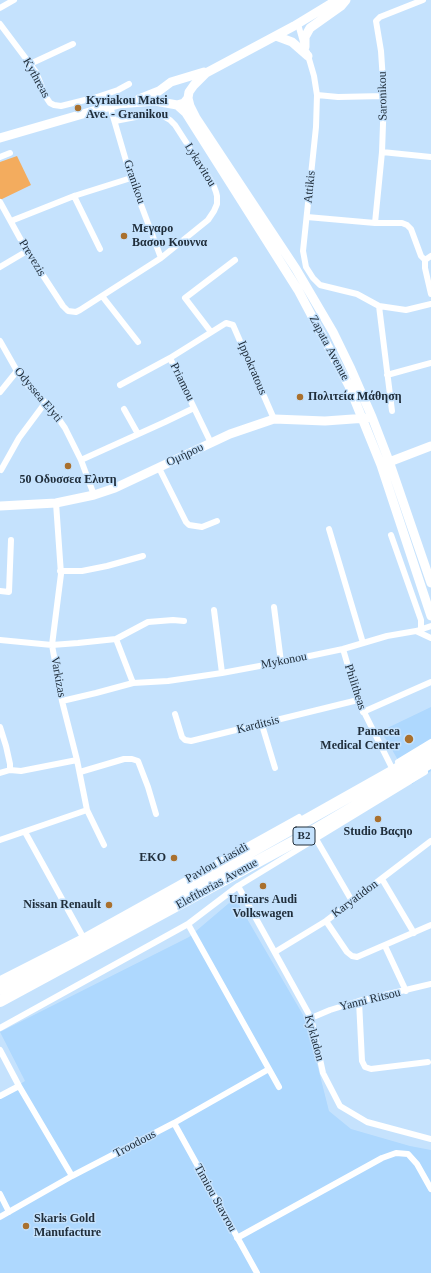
<!DOCTYPE html>
<html>
<head>
<meta charset="utf-8">
<style>
	body { margin:0 }
	canvas { display:block; background:#c5e2fd }
</style>
</head>
<body>
<canvas width="431" height="1273"></canvas>
<script>
const context = document.querySelector('canvas').getContext('2d');
context.lineJoin = 'round';
function paint(path, color) { context.fillStyle = color; context.fill(path, 'evenodd'); }
const toPath = rows => new Path2D(rows.map(r => 'M' + r).join(''));
function strokePath(path, color, width, dash) { context.strokeStyle = color; context.lineWidth = width; context.lineCap = dash ? 'butt' : 'round'; context.setLineDash(dash || []); context.stroke(path); }
function label(font, color, halo, rows, align = 'center') {
  context.font = font + ' Georgia,serif'; context.lineWidth = 3; context.setLineDash([]); context.textBaseline = 'middle'; context.strokeStyle = halo; context.fillStyle = color; for (const [text, x, y, turn = 0] of rows) {
    context.save(); context.translate(x, y); context.rotate((+turn || 0) * Math.PI / 180); context.textAlign = isNaN(turn) ? turn : align; if (halo) context.strokeText(text, 0, 0); context.fillText(text, 0, 0); context.restore();
  }
}
const built = toPath([
	[431,707,431,771,412,784,381,731],
	[235,898,306,1020,329,1111,351,1129,410,1146,431,1150,431,1273,0,1273,0,1096,25,1081,0,1032,189,937]
]);
const green = toPath([
	[17,156,31,185,0,200,0,162]
]);
const street = toPath([
	[0,8,14,0],
	[0,24,36,72,46,97,50,103,54,105,61,106,97,97,100,109],
	[298,24,303,42],
	[307,52,314,76,317,95,316,127,303,251,306,267,313,278,320,285,357,294,379,306,406,310,431,304],
	[30,64,73,44],
	[317,95,338,97,384,96],
	[97,97,118,90,129,84],
	[110,106,131,178,161,258],
	[382,152,431,157],
	[0,157,10,153],
	[74,196,100,249],
	[0,202,27,251,63,306,68,311,76,312,80,310,161,258,208,220,214,211,217,204,217,196,216,192,213,184,175,125,170,120,161,115,151,114,115,121],
	[307,217,375,223,402,223,407,225,411,229,421,256,425,260],
	[11,221,74,196,131,178],
	[375,223,382,152,384,96,381,51,376,21,380,17,423,0],
	[431,256,425,260,425,268,431,294],
	[0,267,27,251],
	[102,296,138,342],
	[379,306,392,411],
	[211,332,185,298,235,260],
	[0,341,17,371,29,387,51,408,65,428,81,460,94,495],
	[387,375,431,363],
	[120,385,170,358],
	[0,392,17,371],
	[124,409,138,434],
	[211,443,170,358,226,323,233,325,274,419],
	[81,460,165,422,194,408],
	[159,468,186,522,189,525,202,527,217,521],
	[1,470,19,438,45,403],
	[56,503,61,574,52,645,62,701,77,760,87,810,104,845],
	[329,529,363,643],
	[391,535,421,620,421,629],
	[60,571,82,571,107,566,143,556],
	[0,591,9,592,11,540],
	[274,607,281,662],
	[214,610,222,673],
	[416,631,431,638],
	[116,639,133,683],
	[0,640,52,645,78,643,116,639,148,622,173,620,184,621],
	[343,649,358,700,391,766],
	[62,701,96,693,133,683,168,681,222,673,281,662,343,649,387,636,416,631,431,626],
	[363,712,431,682],
	[175,714,182,737,185,740,191,741,358,700],
	[262,725,275,768],
	[0,727,6,746,10,764,10,770],
	[398,762,431,742],
	[80,772,124,759,132,759,138,761,148,787,156,814],
	[0,773,10,770,21,771,77,760],
	[25,832,83,937],
	[316,839,352,901],
	[0,840,87,810],
	[382,879,414,933],
	[238,886,311,1018,323,1073,340,1106,367,1122,431,1139],
	[326,921,347,952,352,956,357,957,431,925],
	[188,924,279,1087],
	[385,946,406,991],
	[275,952,326,921,431,841],
	[0,979,83,937,299,817],
	[359,1001,362,1061,365,1067,371,1069,428,1062],
	[311,1018,330,1010,359,1001,431,984],
	[0,1028,188,924,238,886,425,772],
	[0,1050,19,1086,72,1176],
	[0,1096,19,1086],
	[174,1123,257,1273],
	[0,1194,9,1212],
	[0,1217,72,1176,174,1123,269,1069],
	[237,1238,382,1158,396,1153,408,1154,417,1164,431,1189]
]);
const secondary = toPath([
	[276,36,292,42,308,56],
	[305,47,305,37,310,28,341,6,346,0],
	[188,98,190,106,196,118,296,269,333,332,351,369,372,417,389,461,431,583],
	[139,99,159,91,171,82,204,72],
	[118,104,155,101,177,105,184,103,188,98,189,92,194,85,206,73,294,26,337,0],
	[177,105,186,113,298,290,349,386,381,465,431,616],
	[0,138,100,109,123,103],
	[384,464,431,446],
	[0,506,56,503,94,495,115,488,230,434,274,419,325,421,367,418]
]);
const highway = toPath([
	[0,988,88,943,431,750],
	[0,1001,312,832,431,762]
]);
const markers = [
	[78,108,4,"#a9702e"],
	[124,236,4,"#a9702e"],
	[300,397,4,"#a9702e"],
	[68,466,4,"#a9702e"],
	[409,739,5,"#a9702e"],
	[378,819,4,"#a9702e"],
	[174,858,4,"#a9702e"],
	[263,886,4,"#a9702e"],
	[109,905,4,"#a9702e"],
	[26,1226,4,"#a9702e"]
];
const shields = [
	[304,836,22]
];
const shieldNames = [
	["B2",304,836]
];
const streetNames = [
	["Kythreas",36,78,61],
	["Saronikou",383,96,-91],
	["Lykavitou",200,165,58],
	["Granikou",134,182,71],
	["Attikis",310,187,-84],
	["Prevezis",32,258,59],
	["Zapata Avenue",329,348,62],
	["Ippokratous",252,368,67],
	["Priamou",182,382,64],
	["Odyssea Elyti",38,395,50],
	["Ομήρου",185,455,-25],
	["Mykonou",284,661,-11],
	["Varkizas",58,677,80],
	["Philitheas",355,687,72],
	["Karditsis",258,725,-14],
	["Pavlou Liasidi",217,863,-29],
	["Eleftherias Avenue",217,884,-29],
	["Karyatidon",355,899,-37],
	["Yanni Ritsou",370,1000,-14],
	["Kykladon",314,1038,75],
	["Troodous",135,1144,-28],
	["Timiou Stavrou",215,1198,61]
];
const poiNames = [
	["Kyriakou Matsi",86,101],
	["Ave. - Granikou",86,115],
	["Μεγαρο",132,229],
	["Βασου Κουννα",132,243],
	["Πολιτεία Μάθηση",308,397],
	["50 Οδυσσεα Ελυτη",68,480,"center"],
	["Panacea",400,732,"right"],
	["Medical Center",400,746,"right"],
	["Studio Βαςηο",378,832,"center"],
	["EKO",166,858,"right"],
	["Unicars Audi",263,900,"center"],
	["Volkswagen",263,914,"center"],
	["Nissan Renault",101,905,"right"],
	["Skaris Gold",34,1219],
	["Manufacture",34,1233]
];
paint(built, '#aed8fe');
paint(green, '#f3ac5e');
strokePath(street, '#fff', 6);
strokePath(secondary, '#fff', 9);
strokePath(highway, '#fff', 12);
for (const [x, y, r, color] of markers) { const dot = new Path2D(); dot.arc(x, y, r, 0, 2 * Math.PI); context.fillStyle = color; context.fill(dot); strokePath(dot, '#c5e2fd', 1.5); }
for (const [x, y, w] of shields) { const box = new Path2D(); box.roundRect(x - w / 2, y - 9, w, 18, 3); context.fillStyle = '#c5e2fd'; context.fill(box); strokePath(box, '#202e3b', 1); }
label('bold 11px', '#202e3b', null, shieldNames);
label('12px', '#202e3b', '#c5e2fd', streetNames);
label('bold 12px', '#202e3b', '#c5e2fd', poiNames, 'left');
</script>
</body>
</html>
